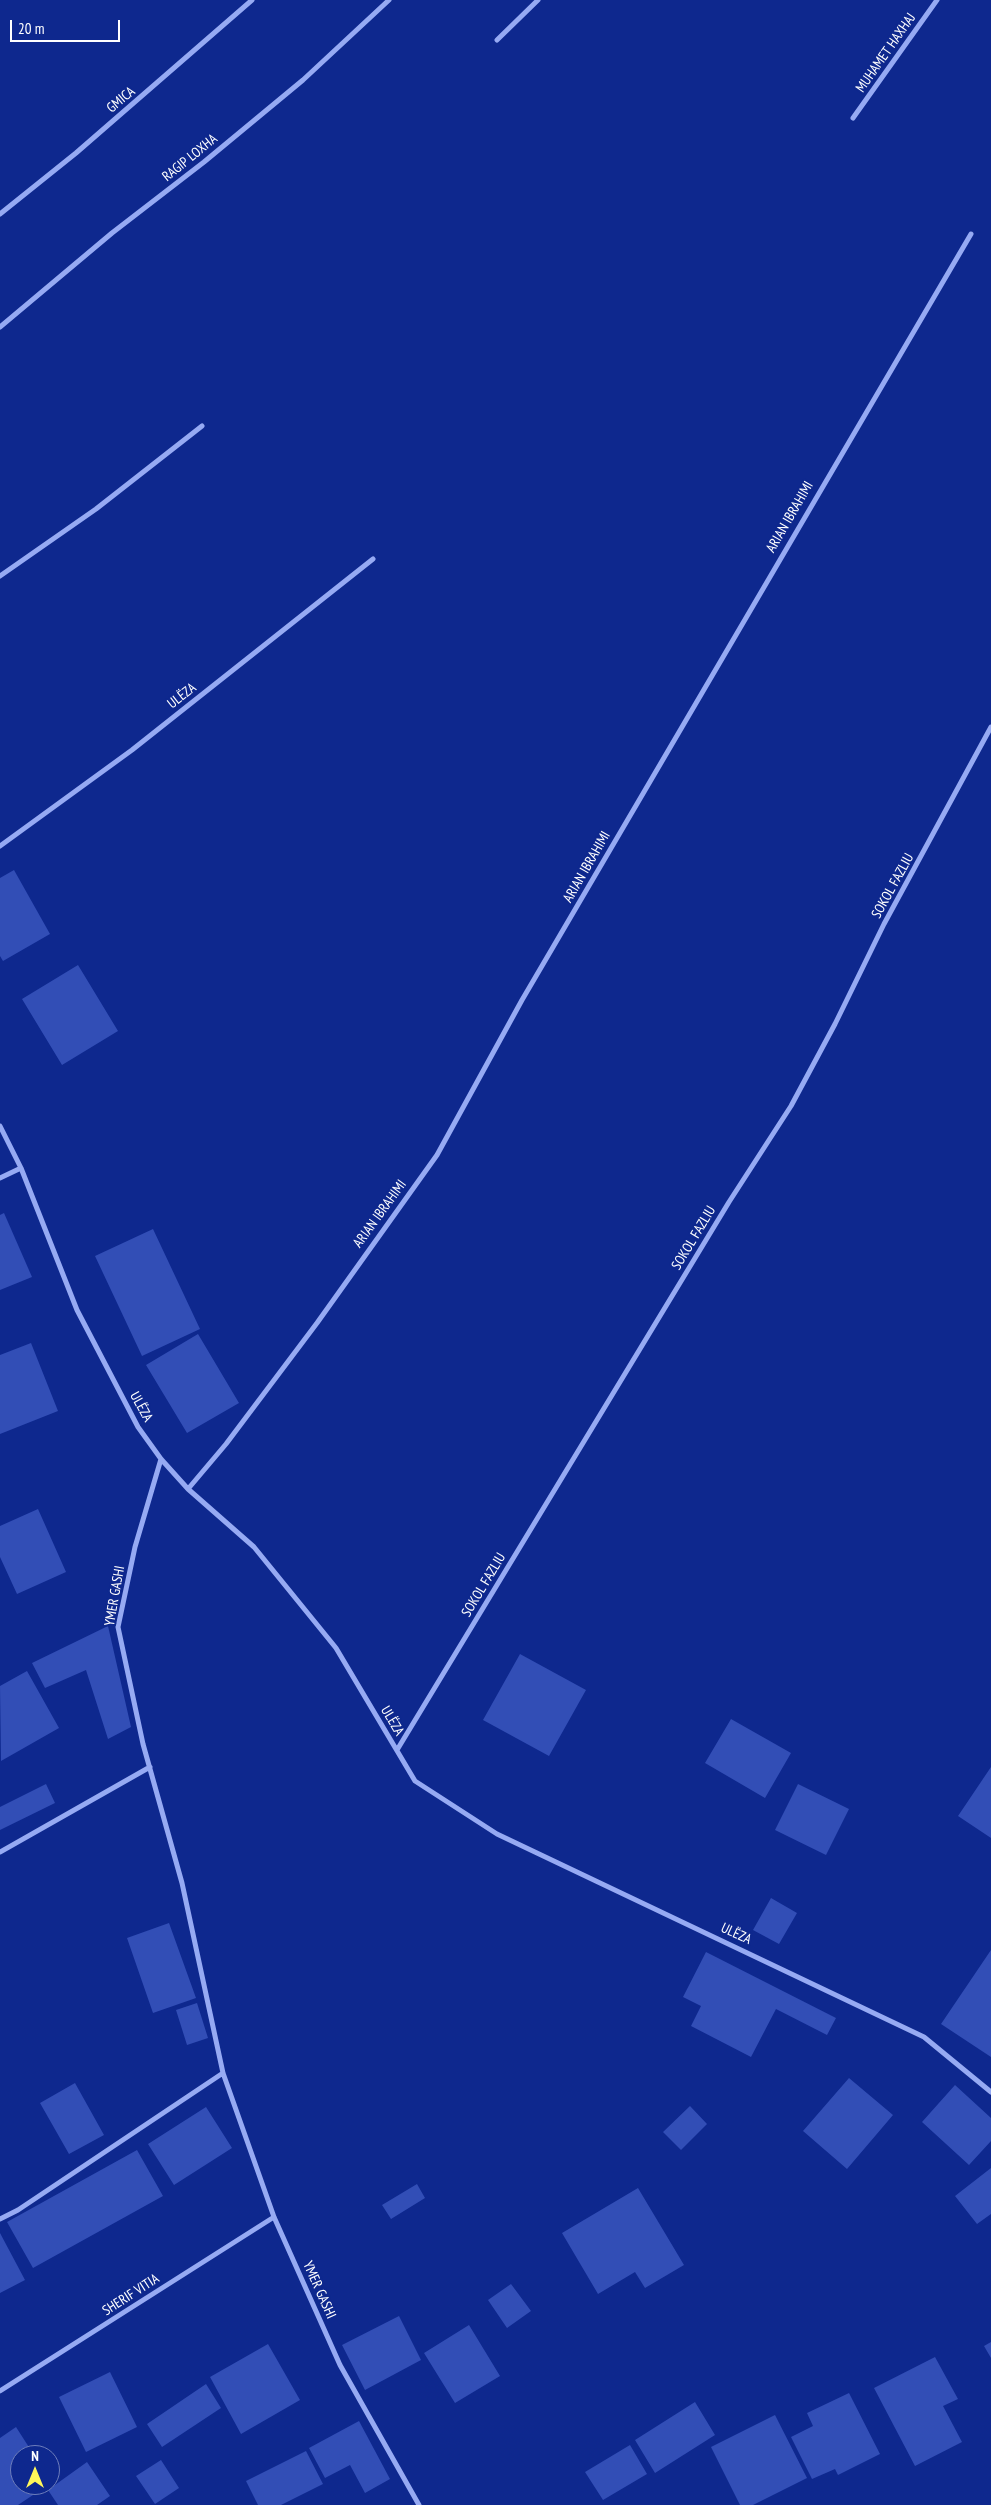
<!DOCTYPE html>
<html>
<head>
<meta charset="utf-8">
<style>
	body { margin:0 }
	#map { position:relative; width:991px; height:2505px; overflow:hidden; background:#0e288e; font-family:"PT Sans Narrow",sans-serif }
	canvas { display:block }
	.north { position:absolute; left:10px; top:2445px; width:50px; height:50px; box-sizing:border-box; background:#0e288e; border:1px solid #6e7ebb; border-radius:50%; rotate:0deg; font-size:14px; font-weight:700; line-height:20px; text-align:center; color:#fff }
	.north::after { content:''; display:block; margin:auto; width:18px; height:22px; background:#fff759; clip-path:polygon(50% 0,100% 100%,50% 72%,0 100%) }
	.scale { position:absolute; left:10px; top:20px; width:110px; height:22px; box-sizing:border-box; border:2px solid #fff; border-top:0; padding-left:6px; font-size:15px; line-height:18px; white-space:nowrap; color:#fff; -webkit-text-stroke:4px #0e288e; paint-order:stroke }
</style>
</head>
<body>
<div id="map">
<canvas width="991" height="2505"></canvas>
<div class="north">N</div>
<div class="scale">20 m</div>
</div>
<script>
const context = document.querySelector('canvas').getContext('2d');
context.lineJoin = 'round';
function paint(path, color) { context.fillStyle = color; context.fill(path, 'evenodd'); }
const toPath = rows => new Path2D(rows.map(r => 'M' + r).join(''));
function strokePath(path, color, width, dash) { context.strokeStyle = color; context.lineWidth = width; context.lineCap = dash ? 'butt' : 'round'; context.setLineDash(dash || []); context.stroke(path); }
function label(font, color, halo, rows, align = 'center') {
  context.font = font + ' "PT Sans Narrow",sans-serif'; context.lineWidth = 4; context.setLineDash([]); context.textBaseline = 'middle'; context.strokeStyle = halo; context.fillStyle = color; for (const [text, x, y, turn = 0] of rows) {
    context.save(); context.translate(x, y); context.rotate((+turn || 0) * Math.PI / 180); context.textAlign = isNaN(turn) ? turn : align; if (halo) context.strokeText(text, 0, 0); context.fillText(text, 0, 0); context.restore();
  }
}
const building = toPath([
	[14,870,50,934,3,961,0,956,0,878],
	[78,965,118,1031,62,1065,22,999],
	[4,1213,32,1277,0,1290,0,1215],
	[153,1229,200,1329,142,1356,95,1256],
	[198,1334,239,1403,187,1433,146,1365],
	[31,1343,58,1411,0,1434,0,1355],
	[38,1509,66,1572,17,1594,0,1557,0,1526],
	[108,1626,131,1727,108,1739,86,1670,45,1688,32,1663],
	[520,1654,586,1690,549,1756,483,1720],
	[27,1671,59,1728,1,1761,0,1686],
	[731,1719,791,1753,765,1798,705,1763],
	[991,1767,991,1838,958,1816],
	[46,1784,55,1803,0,1830,0,1807],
	[798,1784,849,1809,826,1855,775,1830],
	[771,1898,797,1913,779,1944,753,1930],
	[169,1923,196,1998,153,2013,127,1938],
	[991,1950,991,2057,941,2024],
	[706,1952,836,2018,827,2035,776,2009,751,2057,691,2026,701,2006,683,1997],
	[197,2003,208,2038,187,2045,176,2010],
	[849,2078,893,2115,847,2169,803,2131],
	[75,2083,104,2135,69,2154,40,2103],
	[955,2085,991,2118,991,2141,969,2165,922,2122],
	[690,2106,707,2124,681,2150,663,2132],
	[206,2107,232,2148,174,2185,148,2144],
	[137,2150,163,2196,33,2268,7,2222],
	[991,2168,991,2214,977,2224,955,2196],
	[417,2184,425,2198,391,2219,382,2205],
	[638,2188,684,2265,645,2288,635,2272,598,2294,562,2233],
	[0,2233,25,2280,0,2293],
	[511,2284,531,2311,507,2328,488,2300],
	[399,2316,421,2360,365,2390,342,2345],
	[469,2325,500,2376,455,2403,424,2353],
	[991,2342,991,2358,984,2346],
	[268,2344,300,2400,241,2434,210,2377],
	[935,2357,958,2399,943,2406,962,2442,915,2466,874,2388],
	[110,2372,137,2427,86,2452,59,2397],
	[206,2384,221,2408,162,2447,147,2424],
	[849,2393,880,2454,838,2475,835,2469,812,2479,791,2437,813,2426,807,2413],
	[695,2402,715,2435,655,2473,635,2440],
	[775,2415,807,2478,753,2505,740,2505,711,2447],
	[359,2421,390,2479,365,2493,350,2465,325,2478,309,2448],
	[16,2427,34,2455,20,2455,20,2485,48,2485,18,2505,0,2505,0,2438],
	[630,2445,647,2474,603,2500,585,2472],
	[306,2451,323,2484,281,2505,258,2505,246,2481],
	[161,2460,179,2488,155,2504,136,2476],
	[87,2462,110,2496,97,2505,58,2505,48,2490]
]);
const minor = toPath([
	[497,40,538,0],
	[853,118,937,0],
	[0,214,76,153,252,0],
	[0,327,112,233,204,162,303,80,389,0],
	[0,576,96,509,202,426],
	[0,846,132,750,373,559],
	[0,1126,21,1168,77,1310,138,1427,161,1459,188,1489,254,1547,336,1648,415,1781,497,1834,924,2037,991,2092],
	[0,1178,21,1168],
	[161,1459,135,1547,118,1627,143,1744,182,1883,223,2073,274,2217,340,2365,419,2505],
	[188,1489,226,1444,317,1323,437,1155,522,1000,971,234],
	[397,1750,729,1202,791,1106,835,1024,884,924,991,727],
	[0,1852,150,1767],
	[0,2219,18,2210,223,2073],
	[0,2391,274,2217]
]);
const streetNames = [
	["MUHAMET HAXHAJ",886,53,-55],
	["GMICA",121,100,-40],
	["RAGIP LOXHA",190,158,-39],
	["ARIAN IBRAHIMI",790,517,-60],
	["ULËZA",182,696,-38],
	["ARIAN IBRAHIMI",587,867,-60],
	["SOKOL FAZLIU",893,886,-61],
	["ARIAN IBRAHIMI",380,1214,-54],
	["SOKOL FAZLIU",694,1238,-59],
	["ULËZA",141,1407,61],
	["SOKOL FAZLIU",484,1585,-59],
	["YMER GASHI",115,1596,-80],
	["ULËZA",392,1721,59],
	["ULËZA",736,1934,25],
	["YMER GASHI",319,2290,66],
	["SHERIF VITIA",131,2295,-33]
];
paint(building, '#324eb6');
strokePath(minor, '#96aaf3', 5);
label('14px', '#fff', '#0e288e', streetNames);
</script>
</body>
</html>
